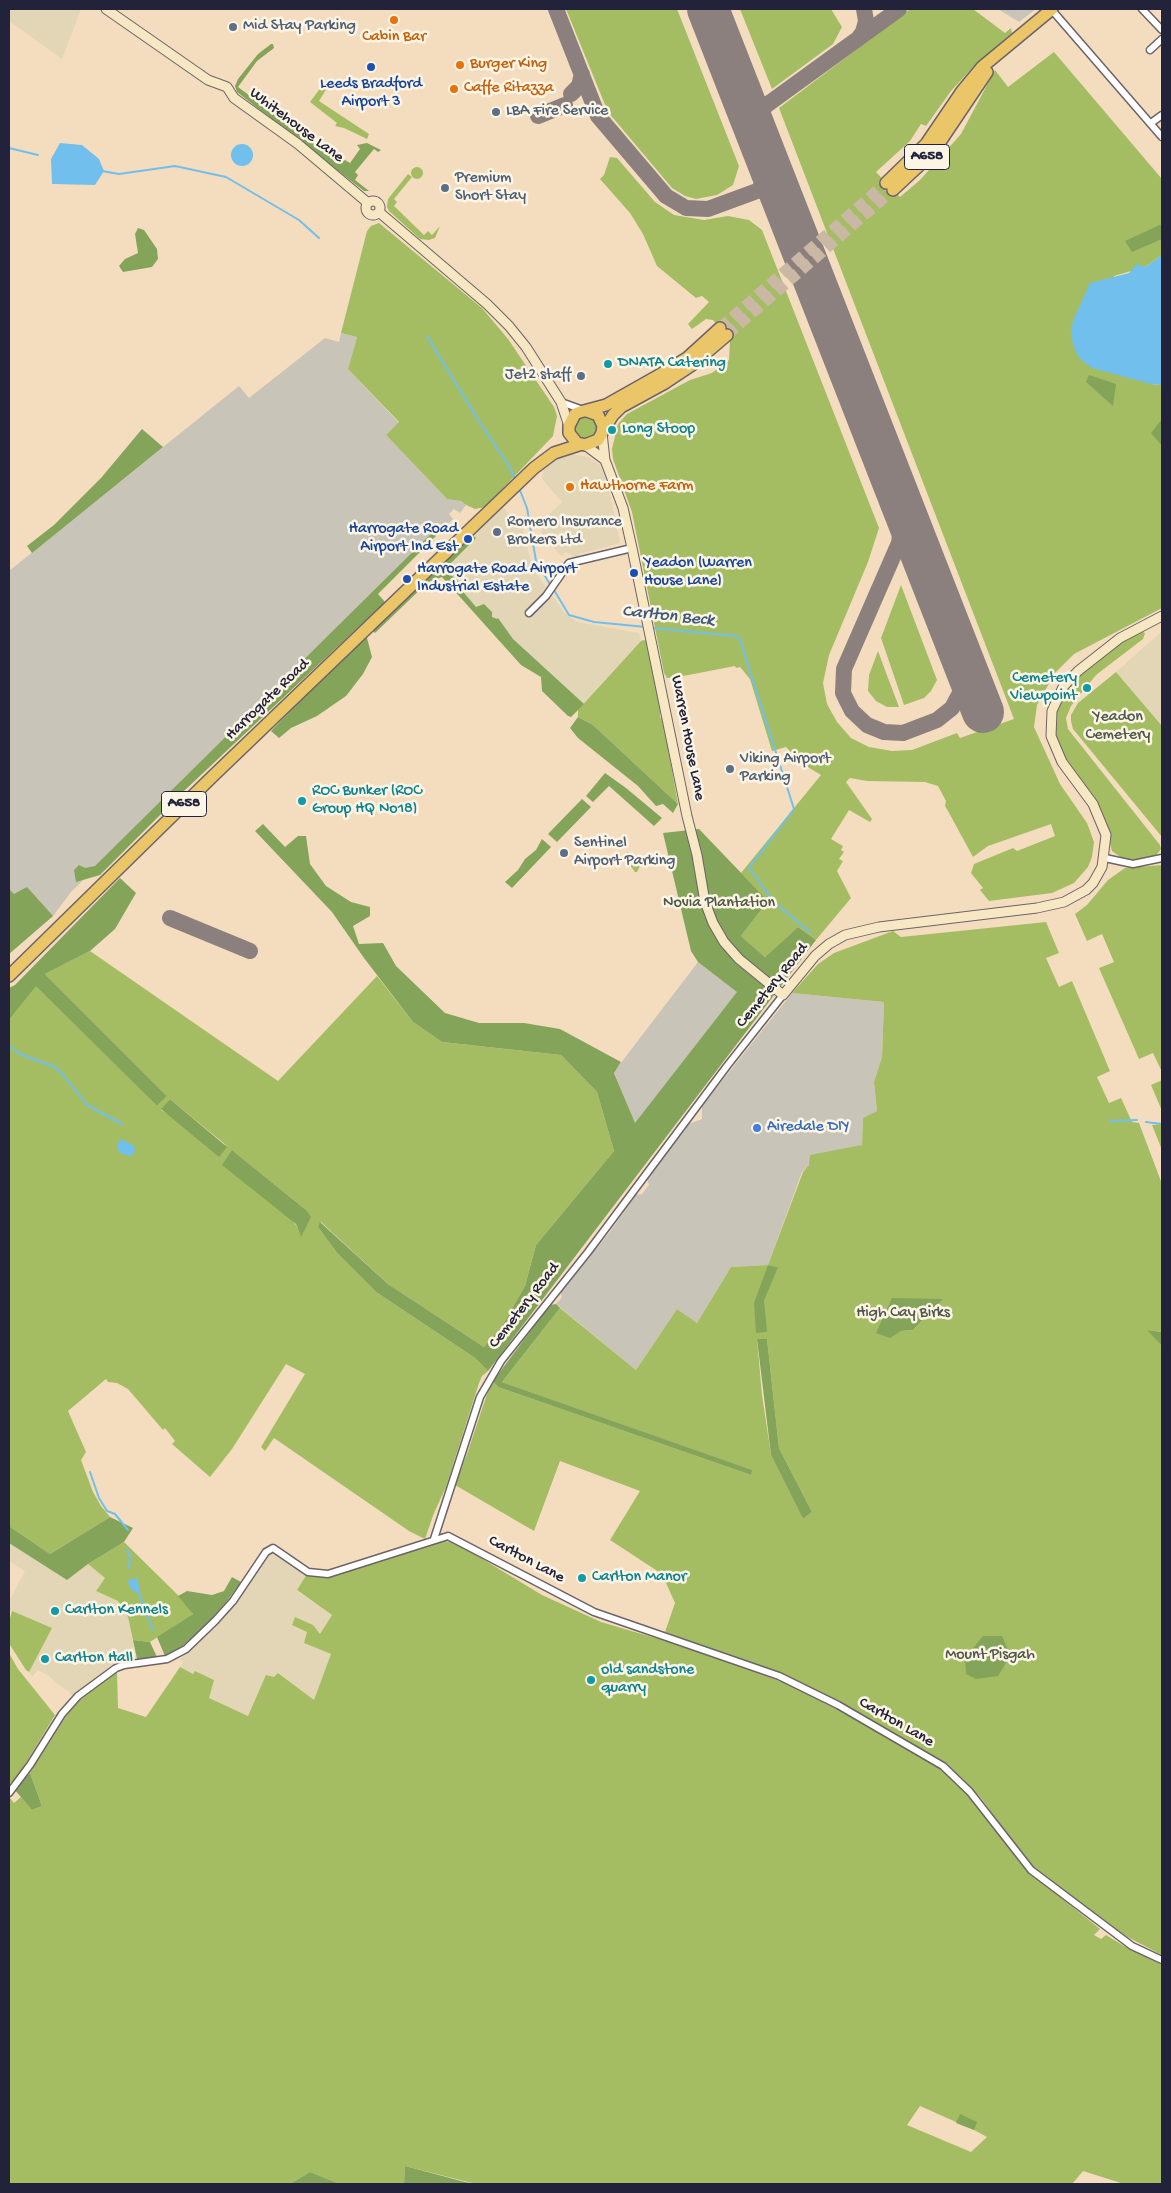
<!DOCTYPE html>
<html>
<head>
<meta charset="utf-8">
<style>
	body { margin:0 }
	#map { position:relative; width:1171px; height:2193px; overflow:hidden; background:#f4ddbf; font-family:"Gochi Hand",sans-serif }
	canvas { display:block }
	.frame { position:absolute; inset:0; border:10px solid #22223b; pointer-events:none }
</style>
</head>
<body>
<div id="map">
<canvas width="1171" height="2193"></canvas>
<div class="frame"></div>
</div>
<script>
const context = document.querySelector('canvas').getContext('2d');
context.lineJoin = 'round';
function paint(path, color) { context.fillStyle = color; context.fill(path, 'evenodd'); }
const toPath = rows => new Path2D(rows.map(r => 'M' + r).join(''));
function strokePath(path, color, width, dash) { context.strokeStyle = color; context.lineWidth = width; context.lineCap = dash ? 'butt' : 'round'; context.setLineDash(dash || []); context.stroke(path); }
function label(font, color, halo, rows, align = 'center') {
  context.font = font + ' "Gochi Hand",sans-serif'; context.lineWidth = 5; context.setLineDash([]); context.textBaseline = 'middle'; context.strokeStyle = halo; context.fillStyle = color; for (const [text, x, y, turn = 0] of rows) {
    context.save(); context.translate(x, y); context.rotate((+turn || 0) * Math.PI / 180); context.textAlign = isNaN(turn) ? turn : align; if (halo) context.strokeText(text, 0, 0); context.fillText(text, 0, 0); context.restore();
  }
}
const built = toPath([
	[9,9,81,9,62,59,9,21],
	[572,454,588,457,599,464,606,478,620,541,617,544,579,554,579,556,574,557,566,552,561,556,541,532,545,523,543,520,562,502,542,479,543,469,556,459],
	[502,507,522,527,533,569,564,612,577,622,639,633,641,641,578,710,436,569],
	[1162,631,1162,726,1116,672],
	[9,1543,67,1580,88,1564,105,1578,96,1591,118,1601,128,1617,134,1647,72,1696,68,1691,56,1683,49,1676,38,1670,32,1677,29,1672,44,1642,9,1609,9,1601,25,1571,9,1561],
	[271,1551,307,1574,297,1591,332,1615,320,1634,295,1617,292,1625,307,1632,304,1643,331,1654,314,1701,279,1673,274,1677,267,1675,248,1716,208,1698,214,1680,195,1671,193,1674,180,1667,183,1662,180,1659,215,1628,242,1595]
]);
const industrial = toPath([
	[998,9,1036,9,1019,22],
	[341,333,357,337,348,369,399,423,386,435,447,499,461,501,466,505,460,513,454,509,449,514,453,519,71,892,53,916,9,954,9,571,239,386,249,398,325,338,339,342],
	[698,962,738,992,635,1124,614,1072],
	[792,993,884,1002,882,1057,874,1082,877,1111,863,1119,862,1145,809,1165,802,1172,768,1265,731,1267,697,1323,677,1309,636,1370,556,1304,562,1297,560,1292,609,1233,636,1195,642,1194,649,1185,647,1179,689,1124,702,1119,702,1106]
]);
const green = toPath([
	[566,9,677,9,739,166,733,185,717,195,696,199,685,196,672,188,608,112],
	[740,9,831,9,842,27,833,44,772,89],
	[910,9,973,9,1005,33,1011,28,1012,33,974,66,951,91,926,126,921,124,910,141,876,172,900,197,920,180,961,134,995,70,1008,87,1054,52,1162,179,1162,255,1145,267,1114,276,1151,384,1162,385,1162,608,1074,654,1055,673,1037,705,1034,727,1060,784,1087,823,1094,842,1092,857,1088,867,1074,883,1052,893,989,901,980,890,983,888,971,873,974,864,1013,848,1017,851,1055,836,1051,824,988,846,973,857,948,811,945,806,946,801,938,786,925,782,867,781,850,778,846,782,872,819,870,822,849,810,831,839,843,846,841,850,844,852,839,859,843,861,837,871,851,898,816,940,798,927,765,957,741,936,768,901,741,873,821,775,801,763,786,747,772,751,750,679,740,667,736,668,735,666,678,677,667,678,664,673,632,512,613,459,612,449,618,424,627,414,690,380,712,373,729,360,730,340,713,320,706,319,692,329,688,324,709,302,702,296,696,298,657,266,643,234,630,213,600,179,604,175,610,157,617,158,655,202,674,215,704,220,728,216,749,220,762,230,879,528,868,562,829,655,823,683,827,704,837,722,851,738,869,747,892,751,912,750,957,733,960,738,1014,719,779,108],
	[322,81,326,81,327,88,319,101,369,134,367,139,344,128,335,126,337,123,310,102,322,86],
	'411 173a6 6 0 1 1 12 0a6 6 0 1 1-12 0Z',
	[408,174,412,177,394,199,397,202,394,206,424,235,428,231,432,235,440,226,435,238,429,240,420,239,389,211,387,207,388,199],
	[379,223,482,308,508,339,554,407,557,416,553,436,485,507,475,509,466,505,461,501,447,499,386,435,399,422,348,369,357,337,341,333,367,231,371,226],
	'574 428a12 12 0 1 1 24 0a12 12 0 1 1-24 0Z',
	[901,585,937,680,931,691,924,698,904,705,881,638],
	[1141,631,1145,633,1143,639,1096,675,1071,706,1066,718,1068,729,1160,845,1161,849,1155,857,1138,860,1123,859,1112,851,1102,813,1067,762,1055,735,1054,726,1058,703,1072,681,1124,639],
	[644,640,647,641,661,705,660,717,663,720,678,804,593,725,578,717,578,710,641,641],
	[878,651,888,678,899,707,887,707,876,701,868,691,869,675],
	[1116,672,1162,726,1162,837,1073,729,1071,721,1071,715,1078,703],
	[627,852,634,854,639,859,641,864,637,872,635,872,627,861,622,860],
	[1162,865,1162,1072,1153,1053,1139,1059,1099,968,1114,962,1102,934,1087,941,1075,914,1087,905,1108,880,1125,868],
	[1046,922,1059,953,1046,958,1059,987,1072,981,1110,1071,1097,1077,1109,1103,1121,1098,1132,1122,1139,1123,1162,1184,1162,1332,1148,1330,1162,1346,1162,1955,1120,1933,1074,1898,1073,1900,1050,1883,1027,1862,981,1798,963,1779,942,1762,826,1695,782,1674,665,1632,675,1603,662,1574,610,1540,640,1491,560,1461,534,1531,455,1485,468,1451,486,1397,493,1381,498,1387,751,1475,751,1470,502,1382,560,1308,636,1370,677,1309,697,1323,731,1267,768,1265,803,1172,809,1165,810,1155,862,1145,863,1118,877,1111,874,1082,882,1057,884,1002,792,993,818,964,834,953,893,931,901,937],
	[768,1265,777,1267,764,1301],
	[942,1300,913,1330,901,1331],
	[757,1339,767,1339,779,1448,812,1512,803,1519,771,1455,762,1395],
	[1002,1637,1011,1657,998,1675],
	[90,951,278,1081,377,976,413,1022,442,1042,561,1055,597,1092,614,1151,536,1245,525,1286,502,1326,484,1347,388,1284,321,1222,318,1227,337,1253,376,1292,475,1358,488,1371,482,1376,479,1383,446,1487,434,1513,425,1539,409,1531,274,1438,265,1451,261,1447,305,1374,286,1364,232,1449,210,1477,172,1444,175,1441,165,1428,163,1430,128,1389,117,1383,108,1382,106,1379,68,1411,86,1452,81,1460,93,1492,101,1506,110,1517,50,1554,9,1526,9,1020,36,985,157,1106,167,1096,45,974],
	[170,1099,227,1146,161,1110],
	[232,1150,306,1210,301,1236,296,1225],
	[1162,1080,1162,1111,1151,1085],
	[1162,1124,1162,1150,1152,1125],
	[445,1541,456,1543,542,1595,601,1622,679,1645,782,1682,846,1714,939,1768,966,1792,1029,1872,1100,1929,1094,1935,1101,1939,1106,1935,1124,1946,1162,1965,1162,2184,1124,2184,1083,2171,1073,2183,1075,2184,476,2184,405,2166,404,2184,340,2184,310,2172,290,2184,9,2184,9,1799,10,1798,14,1803,21,1797,32,1810,42,1806,30,1773,72,1707,104,1680,117,1672,118,1708,146,1717,180,1667,193,1674,195,1671,214,1680,209,1698,248,1716,266,1675,274,1677,278,1673,314,1700,331,1654,304,1643,307,1632,292,1625,295,1617,313,1625,320,1634,332,1615,297,1590,307,1574,320,1577,331,1575,433,1542],
	[920,2106,974,2130,987,2137,971,2152,907,2125],
	[124,1542,188,1605,193,1614,150,1642,133,1640,128,1617,118,1601,96,1591,105,1578,88,1564],
	[12,1611,52,1628,29,1672,26,1670,10,1645,9,1622],
	[9,1653,18,1669,55,1715,16,1779,9,1784]
]);
const forest = toPath([
	[271,44,273,44,274,48,257,61,238,87,340,163,345,160,350,163,360,149,357,145,367,143,381,150,378,152,374,149,355,172,358,175,355,180,369,191,364,191,237,92,235,86,238,79,258,54],
	[1162,224,1162,239,1132,252,1125,241],
	[138,228,144,230,157,249,158,259,152,267,123,272,119,266,125,259,138,253,135,234],
	[1089,375,1116,384,1113,406,1086,382],
	[1162,419,1162,446,1151,433],
	[142,429,163,447,32,553,27,546,54,525,101,478],
	[442,523,445,527,378,594,385,602,185,790,100,875,76,882,74,870,79,865,85,868,95,866],
	[472,535,476,538,445,569,461,584,459,587,476,607,484,604,492,612,492,617,497,619,498,618,513,639,584,704,571,717,568,716,542,691,541,677,521,665,442,577,428,582,375,633,372,630],
	[366,634,372,657,363,674,346,696,317,716,291,728,279,738,271,731],
	[578,717,593,725,678,804,673,813,663,804,656,806,638,786,578,738,570,728],
	[605,773,626,788,662,818,654,826,609,786,593,802,586,796],
	[582,799,591,807,557,842,548,834],
	[263,824,285,847,298,836,306,836,310,864,326,886,351,902,370,907,370,916,353,926,359,944,383,943,396,966,445,1013,479,1023,524,1023,560,1029,621,1062,614,1073,635,1123,737,992,698,962,691,951,663,833,699,829,768,901,741,936,765,957,798,927,816,940,488,1371,475,1358,376,1292,337,1253,318,1227,320,1222,388,1284,484,1347,502,1326,525,1286,536,1245,614,1151,597,1092,561,1055,442,1042,413,1022,364,958,332,912,255,831],
	[542,839,551,847,512,888,505,882,518,870,525,859,536,850],
	[120,878,136,893,115,929,90,951,45,974,167,1096,157,1106,36,986,9,1020,9,988,15,985],
	[27,887,53,916,9,954,9,889,14,894],
	[170,1099,227,1147,219,1157,161,1109],
	[232,1150,306,1210,311,1217,301,1237,296,1224,222,1165],
	[768,1265,778,1267,764,1301,767,1332,756,1333,754,1303],
	[892,1298,943,1299,913,1330,901,1331,890,1338,876,1333],
	[556,1304,560,1308,502,1382,752,1470,751,1475,498,1387,493,1381,550,1305],
	[1147,1330,1162,1332,1162,1346],
	[757,1339,767,1339,779,1448,812,1512,803,1519,771,1455],
	[110,1517,133,1528,124,1542,88,1564,67,1580,9,1543,9,1526,50,1554],
	[232,1577,241,1582,227,1601,205,1626,178,1650,165,1656,157,1637,193,1614,178,1596,187,1591,212,1595,224,1591],
	[983,1636,1002,1636,1011,1656,998,1676,976,1679,966,1674,965,1658],
	[133,1640,150,1642,157,1657,137,1659],
	[30,1773,42,1806,32,1810,14,1789],
	[960,2114,977,2122,974,2130,956,2123],
	[405,2166,465,2182,476,2184,404,2184],
	[310,2172,340,2184,290,2184]
]);
const water = toPath([
	[60,143,82,145,99,159,104,171,95,185,52,184,51,159],
	'231 155a11 11 0 1 1 22 0a11 11 0 1 1-22 0Z',
	[1162,255,1162,385,1151,384,1092,368,1079,358,1073,345,1071,331,1073,321,1090,283,1129,273,1137,264,1145,267],
	[121,1139,134,1146,135,1151,132,1156,122,1154,117,1149,117,1144],
	[137,1578,140,1591,136,1593,129,1586,128,1580]
]);
const stream = toPath([
	[9,148,38,155],
	[102,171,119,174,175,166,226,177,299,220,319,238],
	[427,336,480,423,509,466,516,481],
	[519,488,527,508,536,561,551,586],
	[554,590,569,615,594,622,646,627],
	[651,628,737,636,740,640,794,809,749,868,774,902,810,932],
	[9,1046,20,1054,55,1067,64,1076,87,1105,122,1124],
	[1110,1121,1137,1120],
	[1146,1122,1162,1124],
	[90,1472,99,1498,107,1511,115,1514,128,1530],
	[127,1550,130,1557,129,1568],
	[138,1591,153,1630]
]);
const taxiway = toPath([
	[556,9,598,116,666,196,686,208,708,209,757,191],
	[858,39,863,32,866,21,864,9],
	[736,81,750,101,759,105,768,104,760,111,756,119,759,140],
	[571,94,579,86,582,74],
	[768,104,899,9],
	[538,116,565,105],
	[769,165,770,173,768,181,757,191,766,190,774,193,781,198,785,206],
	[896,490,902,520,899,543,844,669,843,693,852,711,867,725,884,732,903,733,937,720,952,708,961,691,963,672,960,652],
	[170,918,250,951]
]);
const runway = toPath([
	[708,9,983,712]
]);
const highwayTunnel = toPath([
	[720,328,886,183],
	[727,335,893,190]
]);
const street = toPath([
	[1051,9,1162,137],
	[1142,9,1162,30],
	[1150,50,1162,39],
	[1151,123,1162,115],
	[561,402,583,410],
	[529,613,546,596,569,563,632,548],
	[1105,858,1133,864,1162,858],
	[434,1539,480,1397,501,1361,588,1252,727,1066,783,995],
	[9,1793,30,1765,62,1714,78,1696,116,1668,124,1665,167,1659,186,1649,215,1621,233,1601,266,1552,273,1548,308,1572,328,1574,448,1536,594,1612,779,1676,838,1705,943,1766,970,1792,1031,1870,1132,1946,1162,1960]
]);
const secondary = toPath([
	[106,9,208,80,227,87,234,98,298,144,368,203],
	'366 208a7 7 0 1 1 14 0a7 7 0 1 1-14 0Z',
	[379,212,487,304,509,326,526,347,561,402,569,426],
	[602,433,605,460,623,508,632,548,687,816,697,855,705,902,713,923,724,942,739,959,783,995,815,956,829,944,845,935,879,927,1037,908,1064,902,1086,890,1093,883,1102,867,1106,835,1093,804,1062,762,1051,736,1052,711,1063,687,1078,671,1120,638,1162,616],
	[585,445,605,460]
]);
const highway = toPath([
	[886,183,926,144,962,91,982,67,1052,9],
	[893,190,923,162,940,142,987,72],
	[587,411,598,415,603,426,602,433,598,440,585,445,577,443,569,433,569,426,575,414,580,412,606,405,661,374,687,358,720,328],
	[602,432,613,415,621,407,665,383,692,365,727,335],
	[9,976,214,775,534,468,554,453,582,444]
]);
const markers = [
	[394,20,5,"#e8710a"],
	[233,27,5,"#5c6f8a"],
	[460,65,5,"#e8710a"],
	[371,67,5,"#1a4fb4"],
	[454,89,5,"#e8710a"],
	[496,112,5,"#5c6f8a"],
	[445,188,5,"#5c6f8a"],
	[608,364,5,"#0f9aa8"],
	[581,376,5,"#5c6f8a"],
	[612,430,5,"#0f9aa8"],
	[570,487,5,"#e8710a"],
	[497,532,5,"#5c6f8a"],
	[468,539,5,"#1a4fb4"],
	[634,573,5,"#1a4fb4"],
	[407,579,5,"#1a4fb4"],
	[1087,688,5,"#0f9aa8"],
	[730,769,5,"#5c6f8a"],
	[302,801,5,"#0f9aa8"],
	[564,853,5,"#5c6f8a"],
	[757,1128,5,"#3f7fe0"],
	[582,1578,5,"#0f9aa8"],
	[55,1611,5,"#0f9aa8"],
	[45,1659,5,"#0f9aa8"],
	[591,1680,5,"#0f9aa8"]
];
const shields = [
	[927,157,45],
	[184,804,45]
];
const shieldNames = [
	["A658",927,157],
	["A658",184,804]
];
const serviceNames = [
	["Mid Stay Parking",243,27],
	["LBA Fire Service",506,112],
	["Premium",455,179],
	["Short Stay",455,197],
	["Jet2 staff",571,376,"right"],
	["Romero Insurance",507,523],
	["Brokers Ltd",507,541],
	["Viking Airport",740,760],
	["Parking",740,778],
	["Sentinel",574,844],
	["Airport Parking",574,862]
];
const foodNames = [
	["Cabin Bar",394,38,"center"],
	["Burger King",470,65],
	["Caffe Ritazza",464,89],
	["Hawthorne Farm",580,487]
];
const transitNames = [
	["Leeds Bradford",371,85,"center"],
	["Airport 3",371,103,"center"],
	["Harrogate Road",458,530,"right"],
	["Airport Ind Est",458,548,"right"],
	["Yeadon (Warren",644,564],
	["House Lane)",644,582],
	["Harrogate Road Airport",417,570],
	["Industrial Estate",417,588]
];
const streetNames = [
	["Whitehouse Lane",296,126,37],
	["Harrogate Road",268,700,-44],
	["Warren House Lane",687,738,79],
	["Cemetery Road",773,986,-51],
	["Cemetery Road",525,1306,-52],
	["Carlton Lane",526,1560,28],
	["Carlton Lane",896,1723,30]
];
const cultureNames = [
	["DNATA Catering",618,364],
	["Long Stoop",622,430],
	["Cemetery",1077,679,"right"],
	["Viewpoint",1077,697,"right"],
	["ROC Bunker (ROC",312,792],
	["Group HQ No18)",312,810],
	["Carlton Manor",592,1578],
	["Carlton Kennels",65,1611],
	["Carlton Hall",55,1659],
	["old sandstone",601,1671],
	["quarry",601,1689]
];
const parkNames = [
	["Yeadon",1118,718],
	["Cemetery",1118,736],
	["Novia Plantation",719,904],
	["High Cay Birks",903,1314],
	["Mount Pisgah",990,1656]
];
const shopNames = [
	["Airedale DIY",767,1128]
];
const waterNames = [
	["Carlton Beck",668,617,6]
];
paint(built, '#e2d6b7');
paint(industrial, '#c8c4b8');
paint(green, '#a4bd63');
paint(forest, '#83a459');
paint(water, '#71bfec');
strokePath(stream, '#71bfec', 2);
strokePath(taxiway, '#8b807d', 16);
strokePath(runway, '#8b807d', 42);
strokePath(highwayTunnel, '#cab8a5', 11, [11, 5.5]);
strokePath(street, '#6c6369', 9);
strokePath(secondary, '#6c6369', 11);
strokePath(highway, '#6c6369', 14);
strokePath(street, '#fff', 6);
strokePath(secondary, '#f7e8c3', 9);
strokePath(highway, '#ebc669', 11);
for (const [x, y, r, color] of markers) { const dot = new Path2D(); dot.arc(x, y, r, 0, 2 * Math.PI); context.fillStyle = color; context.fill(dot); strokePath(dot, '#fcf5e5', 2); }
for (const [x, y, w] of shields) { const box = new Path2D(); box.roundRect(x - w / 2, y - 12.5, w, 25, 4); context.fillStyle = '#fcf5e5'; context.fill(box); strokePath(box, '#22223b', 1); }
label('bold 15px', '#22223b', null, shieldNames);
label('16px', '#4e5e75', '#fcf5e5', serviceNames, 'left');
label('16px', '#c56008', '#fcf5e5', foodNames, 'left');
label('16px', '#164399', '#fcf5e5', transitNames, 'left');
label('16px', '#22223b', '#fcf5e5', streetNames);
label('16px', '#0d838f', '#fcf5e5', cultureNames, 'left');
label('16px', '#505849', '#fcf5e5', parkNames);
label('16px', '#366cbe', '#fcf5e5', shopNames, 'left');
label('italic 18px', '#3e5979', '#fcf5e5', waterNames);
</script>
</body>
</html>
